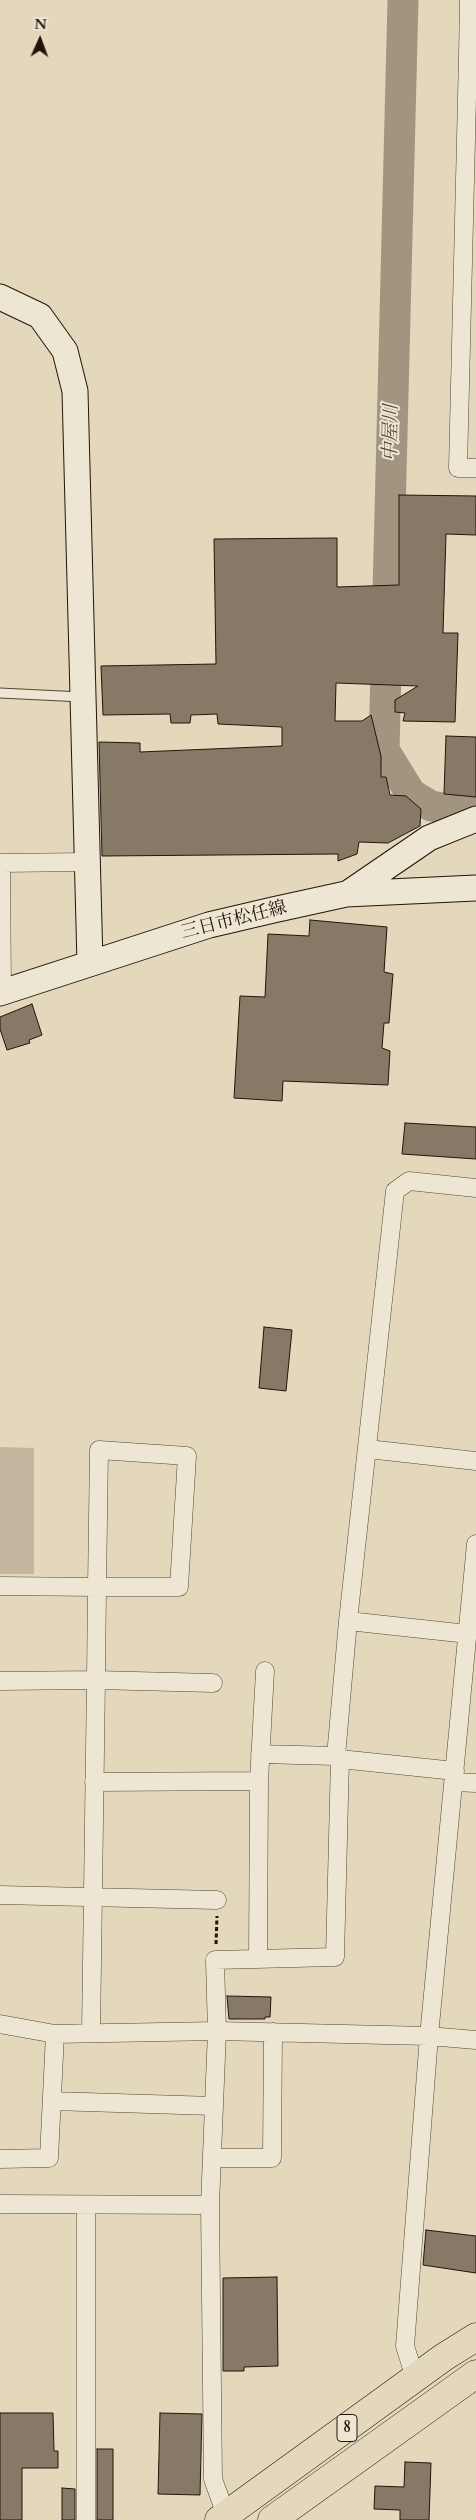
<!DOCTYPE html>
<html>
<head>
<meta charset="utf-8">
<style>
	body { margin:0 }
	#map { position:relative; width:476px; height:2520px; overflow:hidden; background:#e3d8bc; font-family:Cardo,serif }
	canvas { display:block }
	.north { position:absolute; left:15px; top:15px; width:50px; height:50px; -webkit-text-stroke:4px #ede6d3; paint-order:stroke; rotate:2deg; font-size:14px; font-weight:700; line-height:20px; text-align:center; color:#22140b }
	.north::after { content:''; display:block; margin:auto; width:18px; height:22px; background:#22140b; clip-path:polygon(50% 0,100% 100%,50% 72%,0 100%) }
</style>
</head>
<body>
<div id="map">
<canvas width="476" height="2520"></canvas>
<div class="north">N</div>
</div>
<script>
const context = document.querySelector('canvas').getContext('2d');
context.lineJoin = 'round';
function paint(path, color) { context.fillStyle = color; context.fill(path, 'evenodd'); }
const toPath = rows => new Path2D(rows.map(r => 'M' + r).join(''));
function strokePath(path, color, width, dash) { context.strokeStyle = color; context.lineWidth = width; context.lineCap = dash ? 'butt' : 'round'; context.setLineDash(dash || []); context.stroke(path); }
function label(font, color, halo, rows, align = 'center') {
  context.font = font + ' Cardo,"Noto Serif JP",serif'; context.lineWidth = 4; context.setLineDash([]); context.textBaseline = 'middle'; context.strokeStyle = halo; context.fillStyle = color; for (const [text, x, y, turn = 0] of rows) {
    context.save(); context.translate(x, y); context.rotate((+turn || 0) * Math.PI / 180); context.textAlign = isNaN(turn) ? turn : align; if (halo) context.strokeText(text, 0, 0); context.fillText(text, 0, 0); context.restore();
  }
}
const green = toPath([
	[0,1447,34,1448,34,1574,0,1574]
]);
const river = toPath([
	[403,0,384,750,411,794,431,806,448,809,471,810]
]);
const building = toPath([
	[399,495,476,496,476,535,446,534,443,633,458,633,455,722,403,721,405,713,395,712,395,700,418,686,336,683,335,721,362,721,371,715,381,756,381,777,386,777,390,795,406,796,421,809,420,826,388,843,359,842,357,854,338,861,338,854,102,856,99,742,140,743,140,752,282,746,282,727,218,724,217,714,191,715,190,723,171,723,170,714,103,715,101,666,216,664,214,539,337,538,337,587,399,585,399,495],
	[446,736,476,737,476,797,444,794,446,736],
	[310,920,387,927,384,972,393,974,389,1023,384,1023,382,1048,390,1051,388,1085,283,1081,282,1101,234,1098,240,996,265,997,268,934,309,936,310,920],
	[32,1004,42,1035,29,1040,30,1043,7,1050,0,1029,0,1017,32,1004],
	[405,1123,476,1127,476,1159,402,1154,405,1123],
	[264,1327,292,1330,286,1391,259,1388,264,1327],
	[227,1996,271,1997,270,2017,265,2017,265,2019,229,2019,227,1996],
	[426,2230,476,2236,476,2273,423,2265,426,2230],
	[277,2277,278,2366,244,2367,244,2371,223,2371,223,2278,277,2277],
	[0,2413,53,2413,54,2451,58,2451,58,2468,22,2468,22,2520,0,2520,0,2413],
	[160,2413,202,2414,200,2495,158,2494,160,2413],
	[97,2449,113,2449,113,2520,97,2520,97,2449],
	[405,2462,431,2463,429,2520,400,2520,400,2510,374,2509,375,2486,404,2487,405,2462],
	[62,2488,75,2489,75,2520,62,2520,62,2488]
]);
const path = toPath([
	[216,1944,217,1916]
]);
const lane = toPath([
	[0,693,82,697]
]);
const street = toPath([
	[469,0,468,56,476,57],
	[468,56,458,468,476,468],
	[2,992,1,863,87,862],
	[368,1449,476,1461],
	[476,1544,429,2036,476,2040],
	[0,1586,97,1587,179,1587,187,1456,99,1450,97,1587,96,1680,213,1683],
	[348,1621,468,1634],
	[0,1681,96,1680,91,2033],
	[260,1754,336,1756],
	[455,1771,340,1759,336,1756,348,1621,395,1191,409,1181,476,1188],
	[94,1782,259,1781,265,1671],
	[454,1782,476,1783],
	[0,1895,217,1900],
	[258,1959,259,1781],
	[0,2024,55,2034,217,2031,429,2036,405,2346,415,2378],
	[52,2101,214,2106],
	[212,2158,272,2158,273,2032],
	[0,2159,49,2158,55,2034],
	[0,2204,210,2205],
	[86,2205,86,2520],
	[226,2515,213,2479,210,2205,217,2031,215,1960,335,1957,340,1759]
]);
const secondary = toPath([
	[0,297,40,316,65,351,75,391,90,963],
	[347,894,429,838,476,819],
	[0,993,209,925,273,910,346,894,476,888]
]);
const highway = toPath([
	[219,2520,444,2357,476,2337],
	[272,2520,476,2374]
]);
const shields = [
	[347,2428,20]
];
const shieldNames = [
	["8",347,2428]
];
const streetNames = [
	["三日市松任線",234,921,-14]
];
const waterNames = [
	["中屋川",392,433,-89]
];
paint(green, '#c2b79e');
strokePath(river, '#a19580', 31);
paint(building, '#867a67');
strokePath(building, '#22140b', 1);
strokePath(lane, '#524537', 11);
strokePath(street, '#524537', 19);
strokePath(secondary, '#22140b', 27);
strokePath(highway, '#22140b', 29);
strokePath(path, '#22140b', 3, [4, 2.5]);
strokePath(lane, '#ede6d3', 9);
strokePath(street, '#ede6d3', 18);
strokePath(secondary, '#ede6d3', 25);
strokePath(highway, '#e3d8bc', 28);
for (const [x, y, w] of shields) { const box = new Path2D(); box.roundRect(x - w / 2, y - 13.5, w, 27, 4); context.fillStyle = '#ede6d3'; context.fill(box); strokePath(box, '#22140b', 1); }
label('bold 16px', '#22140b', null, shieldNames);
label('18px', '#22140b', '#ede6d3', streetNames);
label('italic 19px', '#55483a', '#ede6d3', waterNames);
</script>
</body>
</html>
